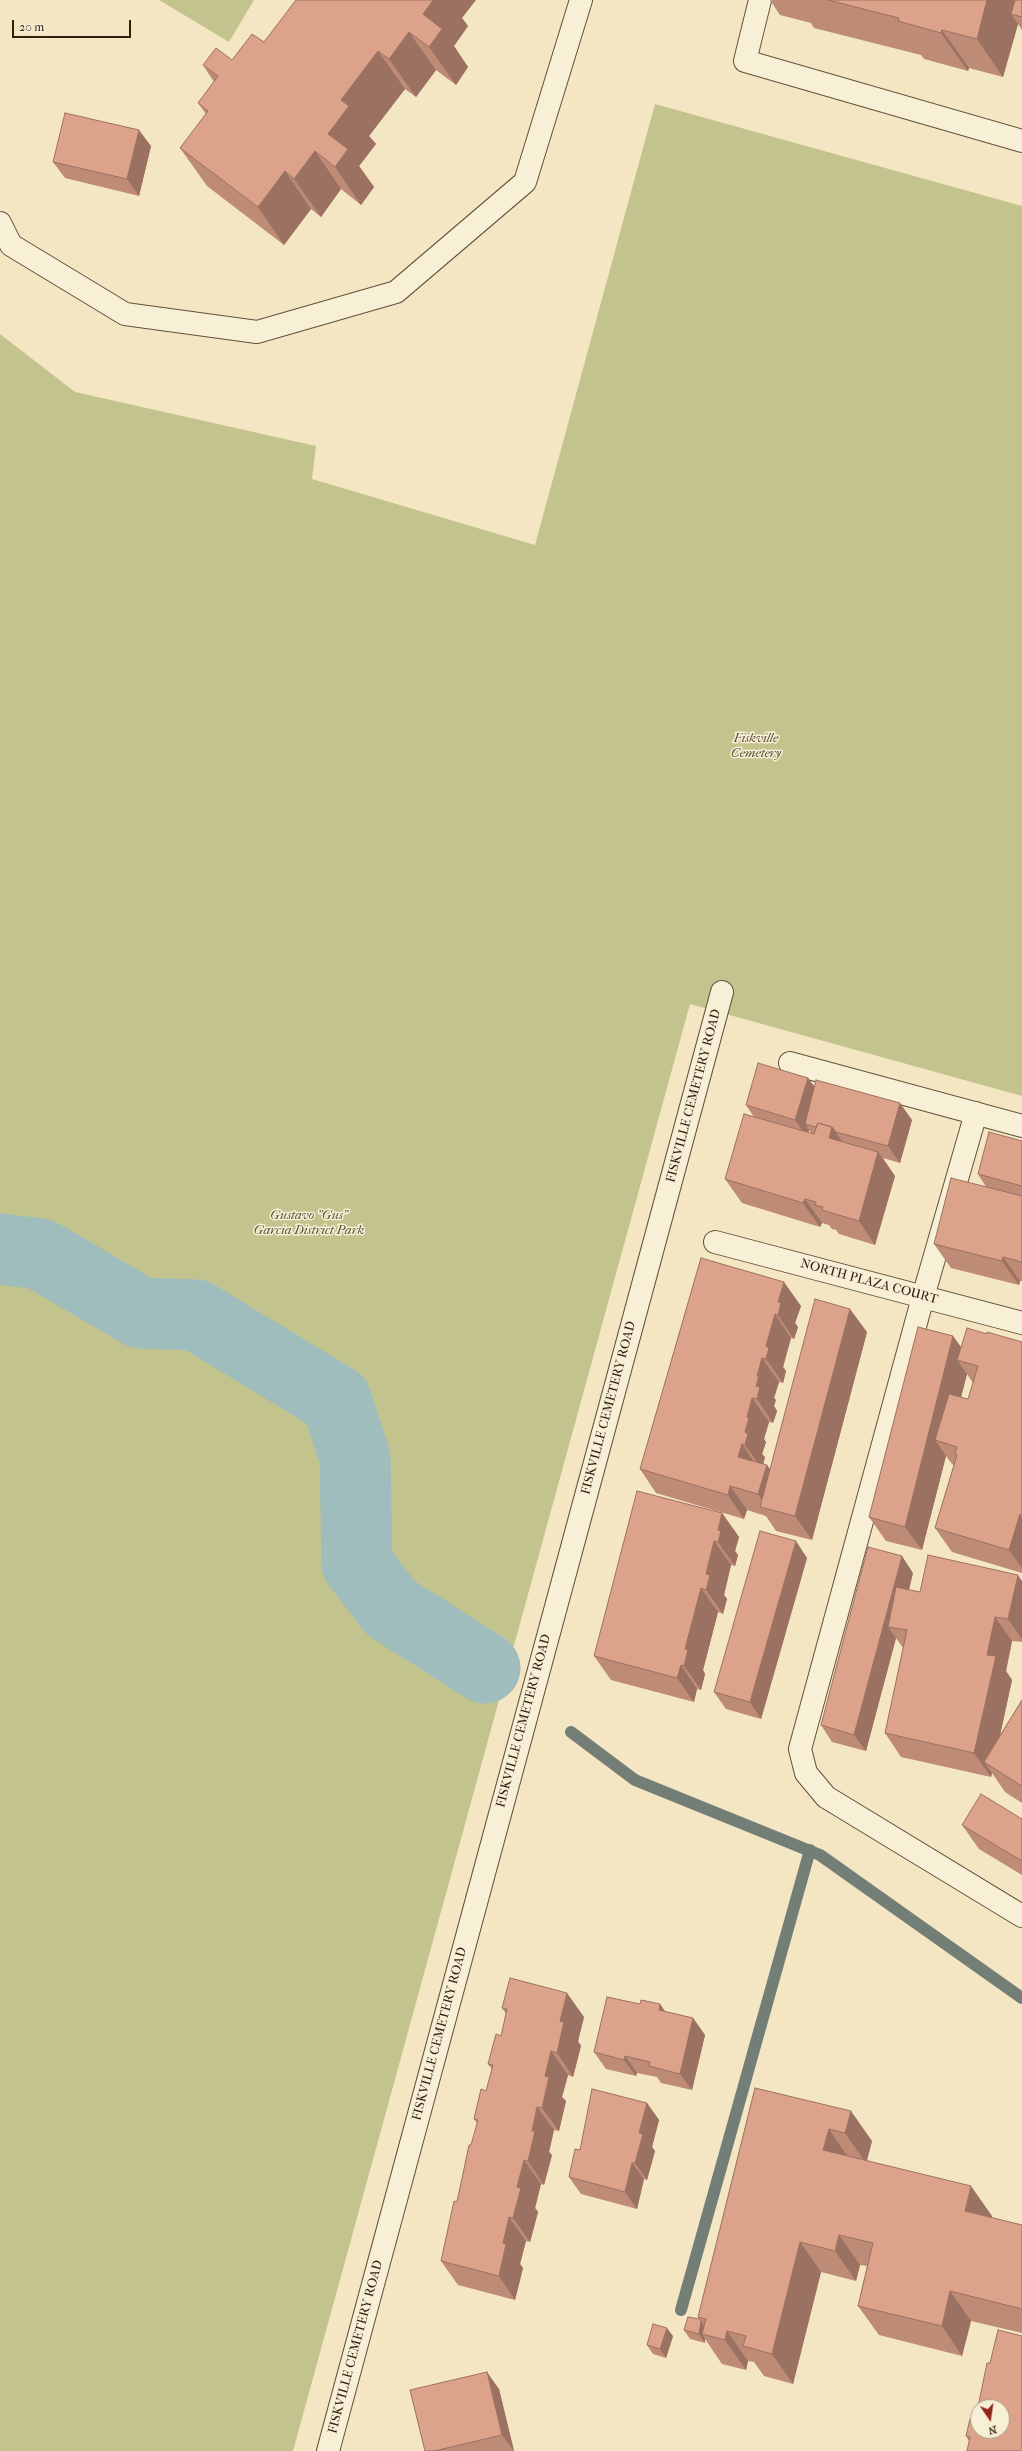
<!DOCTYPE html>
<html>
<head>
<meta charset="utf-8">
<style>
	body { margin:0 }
	#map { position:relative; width:1022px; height:2451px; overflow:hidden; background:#f4e6c2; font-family:"IM FELL French Canon",serif }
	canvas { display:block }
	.north { position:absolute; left:970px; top:2399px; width:40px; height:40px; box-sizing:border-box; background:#f8efd7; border:1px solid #a89c86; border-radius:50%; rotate:167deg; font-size:11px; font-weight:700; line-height:16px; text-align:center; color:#2f1f0d }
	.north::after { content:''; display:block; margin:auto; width:14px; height:18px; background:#8f2418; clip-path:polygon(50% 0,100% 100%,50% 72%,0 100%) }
	.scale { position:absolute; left:12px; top:20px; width:119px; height:18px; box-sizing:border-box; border:2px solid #2f1f0d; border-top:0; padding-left:5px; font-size:12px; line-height:14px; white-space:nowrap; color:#2f1f0d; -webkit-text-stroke:3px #f8efd7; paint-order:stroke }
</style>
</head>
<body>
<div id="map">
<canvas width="1022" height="2451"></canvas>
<div class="north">N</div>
<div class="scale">20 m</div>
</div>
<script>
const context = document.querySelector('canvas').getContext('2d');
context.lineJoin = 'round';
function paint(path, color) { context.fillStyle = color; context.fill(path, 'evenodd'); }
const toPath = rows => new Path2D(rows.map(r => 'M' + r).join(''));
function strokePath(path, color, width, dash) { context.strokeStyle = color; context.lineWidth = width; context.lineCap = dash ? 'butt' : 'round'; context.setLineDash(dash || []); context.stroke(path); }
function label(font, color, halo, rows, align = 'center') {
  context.font = font + ' "IM FELL French Canon",serif'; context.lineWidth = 3; context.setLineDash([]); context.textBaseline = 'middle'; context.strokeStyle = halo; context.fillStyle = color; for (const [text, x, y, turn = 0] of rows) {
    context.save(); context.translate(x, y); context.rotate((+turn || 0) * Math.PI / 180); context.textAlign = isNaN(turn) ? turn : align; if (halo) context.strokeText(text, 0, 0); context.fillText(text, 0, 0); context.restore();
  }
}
const green = toPath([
	[159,0,254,0,229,42],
	[655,104,1022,206,1022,1096,690,1004,293,2451,0,2451,0,334,75,392,316,446,312,479,535,545]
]);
const stream = toPath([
	[571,1732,635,1780,820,1855,1022,1998],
	[681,2310,810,1850]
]);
const river = toPath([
	[0,1249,40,1254,141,1313,196,1315,336,1400,355,1458,357,1564,391,1608,485,1668]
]);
const minor = toPath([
	[760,0,745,61,1022,141],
	[0,223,11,245,125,314,257,332,396,292,525,182,581,0],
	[790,1063,1022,1126],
	[976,1113,923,1297,800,1749,806,1773,826,1797,1022,1916],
	[715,1242,1022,1323],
	[328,2451,722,992]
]);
const wall = toPath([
	[770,0,1022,0,1022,30,1018,24,1003,77,969,68,968,71,924,59,921,55,814,28,811,23,780,15],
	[462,18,468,26,454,46,468,67,456,85,436,70,416,97,405,89,369,136,376,144,359,166,374,187,361,205,341,189,321,217,311,209,284,245,207,186,180,148,206,114,198,103,214,82,203,65,232,60,264,42],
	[151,146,139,196,65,178,53,162],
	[808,1078,814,1087,912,1120,900,1163,883,1158,895,1176,875,1245,839,1234,836,1230,832,1229,829,1225,822,1223,820,1227,742,1203,725,1179,754,1117,746,1105],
	[809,1130,812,1134,808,1133],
	[1022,1141,1022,1281,1020,1281,1019,1285,951,1268,934,1244,986,1187,978,1174],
	[701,1258,801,1306,795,1323,798,1327,794,1339,791,1338,783,1367,786,1371,783,1383,779,1382,774,1398,776,1400,774,1406,777,1411,773,1423,769,1422,764,1439,766,1442,762,1454,765,1457,763,1464,767,1465,770,1469,867,1332,812,1540,776,1531,766,1516,747,1510,744,1519,656,1493,640,1469],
	[987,1334,1022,1342,1022,1573,952,1552,935,1528,954,1465,952,1464,946,1456,922,1550,886,1541,869,1517,953,1336,961,1347],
	[967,1374,973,1383,968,1399,961,1397],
	[722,1513,739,1537,735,1551,738,1555,735,1566,731,1565,724,1595,727,1599,723,1614,718,1612,703,1670,705,1674,701,1690,697,1689,694,1702,611,1680,594,1656],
	[807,1558,761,1719,726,1709,714,1692],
	[913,1573,909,1590,920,1592,1022,1581,1022,1642,1012,1641,1006,1671,1012,1680,1000,1735,1022,1700,1022,1803,1005,1792,992,1773,991,1777,901,1757,885,1733,903,1648,896,1638,866,1751,832,1742,821,1725],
	[1022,1819,1022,1875,979,1849,962,1825],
	[502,2008,584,2017,578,2041,581,2046,573,2077,568,2075,562,2097,566,2101,559,2131,554,2130,549,2152,552,2155,544,2185,541,2184,535,2208,538,2212,530,2242,526,2241,520,2264,523,2268,515,2300,458,2285,441,2261,477,2123,474,2119,486,2091,492,2069,488,2064,501,2036,506,2014],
	[666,2012,693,2018,705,2035,692,2090,661,2083,657,2077,637,2073,636,2076,606,2069,594,2052],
	[755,2088,872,2141,867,2161,992,2216,992,2218,1022,2225,1022,2333,971,2321,962,2356,879,2335,858,2306,867,2266,860,2265,856,2281,821,2272,793,2384,764,2376,754,2362,748,2361,746,2370,722,2364,705,2339,705,2343,690,2339,684,2330,700,2319,698,2317],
	[647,2103,659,2120,652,2147,655,2151,647,2180,644,2179,637,2209,581,2194,569,2177,580,2150],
	[673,2336,666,2358,653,2354,647,2345],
	[1022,2336,969,2441,966,2436,975,2421,990,2363],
	[499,2389,514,2451,425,2451]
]);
const shadedWall = toPath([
	[433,0,476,0,462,18,468,26,454,46,468,67,456,85,429,47,423,14],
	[987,0,1020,0,1011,14,1018,24,1003,77,977,39],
	[942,30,969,68,968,71,941,33],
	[409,32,436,70,416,97,389,59],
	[378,51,405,89,369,136,376,144,359,166,374,187,361,205,335,167,328,134,341,100],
	[139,130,151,146,139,196,127,179],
	[315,151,341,189,321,217,294,179],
	[285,171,311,209,284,245,258,207],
	[808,1078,820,1094,805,1124,809,1130,807,1137,795,1120],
	[900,1103,912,1120,900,1163,888,1146],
	[832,1127,849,1151,829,1138],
	[878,1152,895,1176,875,1245,859,1221],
	[805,1199,822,1223,820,1227,803,1203],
	[1003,1257,1020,1281,1019,1285,1002,1261],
	[784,1282,801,1306,795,1323,798,1327,794,1339,778,1315,778,1302],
	[850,1309,867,1332,812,1540,795,1516],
	[775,1314,791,1338,783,1367,786,1371,783,1383,766,1359,766,1346],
	[953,1336,970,1360,957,1360,967,1374,949,1445,935,1440,946,1456,922,1550,905,1527],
	[762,1358,779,1382,774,1398,776,1400,774,1406,777,1411,773,1423,757,1399,756,1386,757,1376],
	[752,1398,769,1422,764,1439,766,1442,762,1454,765,1457,762,1469,745,1445,745,1432,747,1417],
	[742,1444,758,1468,738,1457],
	[767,1465,783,1489,768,1509,758,1494],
	[730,1486,747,1510,744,1519,728,1495],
	[722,1513,739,1537,735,1551,738,1555,735,1566,718,1542,718,1530],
	[1020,1514,1022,1518,1022,1568,1009,1550],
	[714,1541,731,1565,724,1595,727,1599,723,1614,706,1590,706,1574],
	[796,1541,807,1558,761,1719,750,1702],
	[902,1556,913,1573,899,1629,888,1627,896,1638,866,1751,854,1735],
	[1018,1575,1022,1581,1022,1639,1008,1619],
	[701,1588,718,1612,703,1670,705,1674,701,1690,684,1666,685,1649],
	[995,1617,1012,1641,1006,1671,1012,1680,993,1768,984,1762,992,1773,991,1777,974,1753,987,1655],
	[681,1665,697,1689,694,1702,677,1678],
	[567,1993,584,2017,578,2041,581,2046,573,2077,557,2053,560,2021],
	[660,2004,672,2021,659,2010],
	[693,2018,705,2035,692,2090,680,2074],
	[551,2051,568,2075,562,2097,566,2101,559,2131,542,2108,545,2076],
	[625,2056,637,2073,636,2076,624,2060],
	[647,2103,659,2120,652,2147,655,2151,647,2180,635,2163,639,2133],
	[537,2107,554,2130,549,2152,552,2155,544,2185,528,2161,532,2131],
	[851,2111,872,2141,866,2163,845,2133],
	[829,2129,849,2159,823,2150],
	[524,2160,541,2184,535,2208,538,2212,530,2242,513,2218,517,2187],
	[632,2163,644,2179,637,2209,625,2192],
	[971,2186,992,2216,986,2241,965,2211],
	[509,2217,526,2241,520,2264,523,2268,515,2300,499,2276,503,2243],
	[839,2235,860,2265,856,2281,835,2251],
	[800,2242,821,2272,793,2384,772,2354],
	[950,2291,971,2321,962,2356,942,2326],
	[701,2321,707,2330,702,2334,705,2339,705,2343,699,2334],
	[667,2328,673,2336,666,2358,660,2349],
	[727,2331,748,2361,746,2370,725,2340],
	[487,2372,499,2389,514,2451,502,2435]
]);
const building = toPath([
	[296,0,433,0,423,14,442,29,429,47,409,32,389,59,378,51,341,100,349,106,328,134,348,149,335,167,315,151,294,179,285,171,258,207,180,148,208,111,198,103,218,76,203,65,216,48,232,60,252,34,264,42,296,0],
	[828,0,987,0,977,39,942,30,941,33,898,21,899,18,828,0],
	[1015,0,1022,0,1022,17,1011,14,1015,0],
	[65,113,139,130,127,179,53,162,65,113],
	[758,1063,808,1078,795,1120,746,1105,758,1063],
	[816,1080,900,1103,888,1146,836,1132,832,1127,818,1123,816,1127,805,1124,816,1080],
	[744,1114,814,1134,818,1123,832,1127,829,1138,878,1152,859,1221,822,1210,823,1207,815,1205,816,1202,805,1199,803,1203,725,1179,744,1114],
	[989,1132,1022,1141,1022,1186,978,1174,989,1132],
	[951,1178,1022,1196,1022,1262,1003,1257,1002,1261,934,1244,951,1178],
	[701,1258,784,1282,778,1302,781,1303,778,1315,775,1314,766,1346,769,1348,766,1359,762,1358,757,1376,759,1376,756,1386,760,1387,757,1399,752,1398,747,1417,749,1418,745,1432,748,1434,745,1445,742,1444,738,1457,767,1465,758,1494,730,1486,728,1495,640,1469,701,1258],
	[815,1299,850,1309,795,1516,760,1507,815,1299],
	[918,1327,953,1336,905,1527,869,1517,918,1327],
	[967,1328,987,1334,987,1332,1022,1342,1022,1515,1020,1514,1009,1550,935,1528,957,1455,955,1454,957,1447,935,1440,949,1394,968,1399,978,1366,957,1360,967,1328],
	[637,1491,722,1513,718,1530,721,1531,718,1542,714,1541,706,1574,710,1575,706,1590,701,1588,685,1649,688,1650,684,1666,681,1665,677,1678,594,1656,637,1491],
	[760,1531,796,1541,750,1702,714,1692,760,1531],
	[868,1547,902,1556,854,1735,821,1725,868,1547],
	[928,1555,1018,1575,1008,1619,995,1617,987,1655,996,1656,974,1753,885,1733,907,1630,888,1627,896,1587,920,1592,928,1555],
	[1022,1700,1022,1786,984,1762,1022,1700],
	[981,1794,1022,1819,1022,1861,962,1825,981,1794],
	[510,1978,567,1993,560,2021,564,2022,557,2053,551,2051,545,2076,549,2077,542,2108,537,2107,532,2131,535,2131,528,2161,524,2160,517,2187,521,2188,513,2218,509,2217,503,2243,506,2244,499,2276,441,2261,454,2201,457,2202,469,2145,471,2145,478,2120,474,2119,481,2089,486,2091,493,2065,488,2064,496,2034,501,2036,507,2009,502,2008,510,1978],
	[607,1997,640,2004,641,2000,660,2004,659,2010,693,2018,680,2074,649,2066,650,2062,625,2056,624,2060,594,2052,607,1997],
	[755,2088,851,2111,845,2133,829,2129,823,2150,971,2186,965,2211,1022,2225,1022,2309,950,2291,942,2326,858,2306,873,2243,839,2235,835,2251,800,2242,772,2354,743,2346,746,2336,727,2331,725,2340,702,2334,706,2319,698,2317,755,2088],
	[592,2089,647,2103,639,2133,643,2134,635,2163,632,2163,625,2192,569,2177,575,2149,580,2150,592,2089],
	[688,2317,700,2319,701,2321,699,2334,684,2330,688,2317],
	[653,2324,667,2328,660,2349,647,2345,653,2324],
	[998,2330,1022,2336,1022,2451,967,2451,970,2437,966,2436,970,2419,975,2421,978,2408,978,2431,1002,2431,1002,2407,978,2407,987,2363,990,2363,998,2330],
	[487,2372,502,2435,434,2451,425,2451,410,2390,487,2372]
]);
const parkNames = [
	["Fiskville",756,739],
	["Cemetery",756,754],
	["Gustavo \"Gus\"",309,1216],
	["Garcia District Park",309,1231]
];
const streetNames = [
	["FISKVILLE CEMETERY ROAD",694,1096,-75],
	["NORTH PLAZA COURT",869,1282,15],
	["FISKVILLE CEMETERY ROAD",609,1408,-75],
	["FISKVILLE CEMETERY ROAD",524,1721,-75],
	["FISKVILLE CEMETERY ROAD",440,2034,-75],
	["FISKVILLE CEMETERY ROAD",356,2347,-75]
];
paint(green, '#c3c38e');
strokePath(stream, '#737e77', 12);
strokePath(river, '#a0bdbd', 71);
strokePath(minor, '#60513a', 24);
strokePath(minor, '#f8efd7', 22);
paint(wall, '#be8b77');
paint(shadedWall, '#9b7161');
paint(building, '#dda28a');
strokePath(building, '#9b7161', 1);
label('italic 13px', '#5b5034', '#f8efd7', parkNames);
label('13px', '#2f1f0d', '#f8efd7', streetNames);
</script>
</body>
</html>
